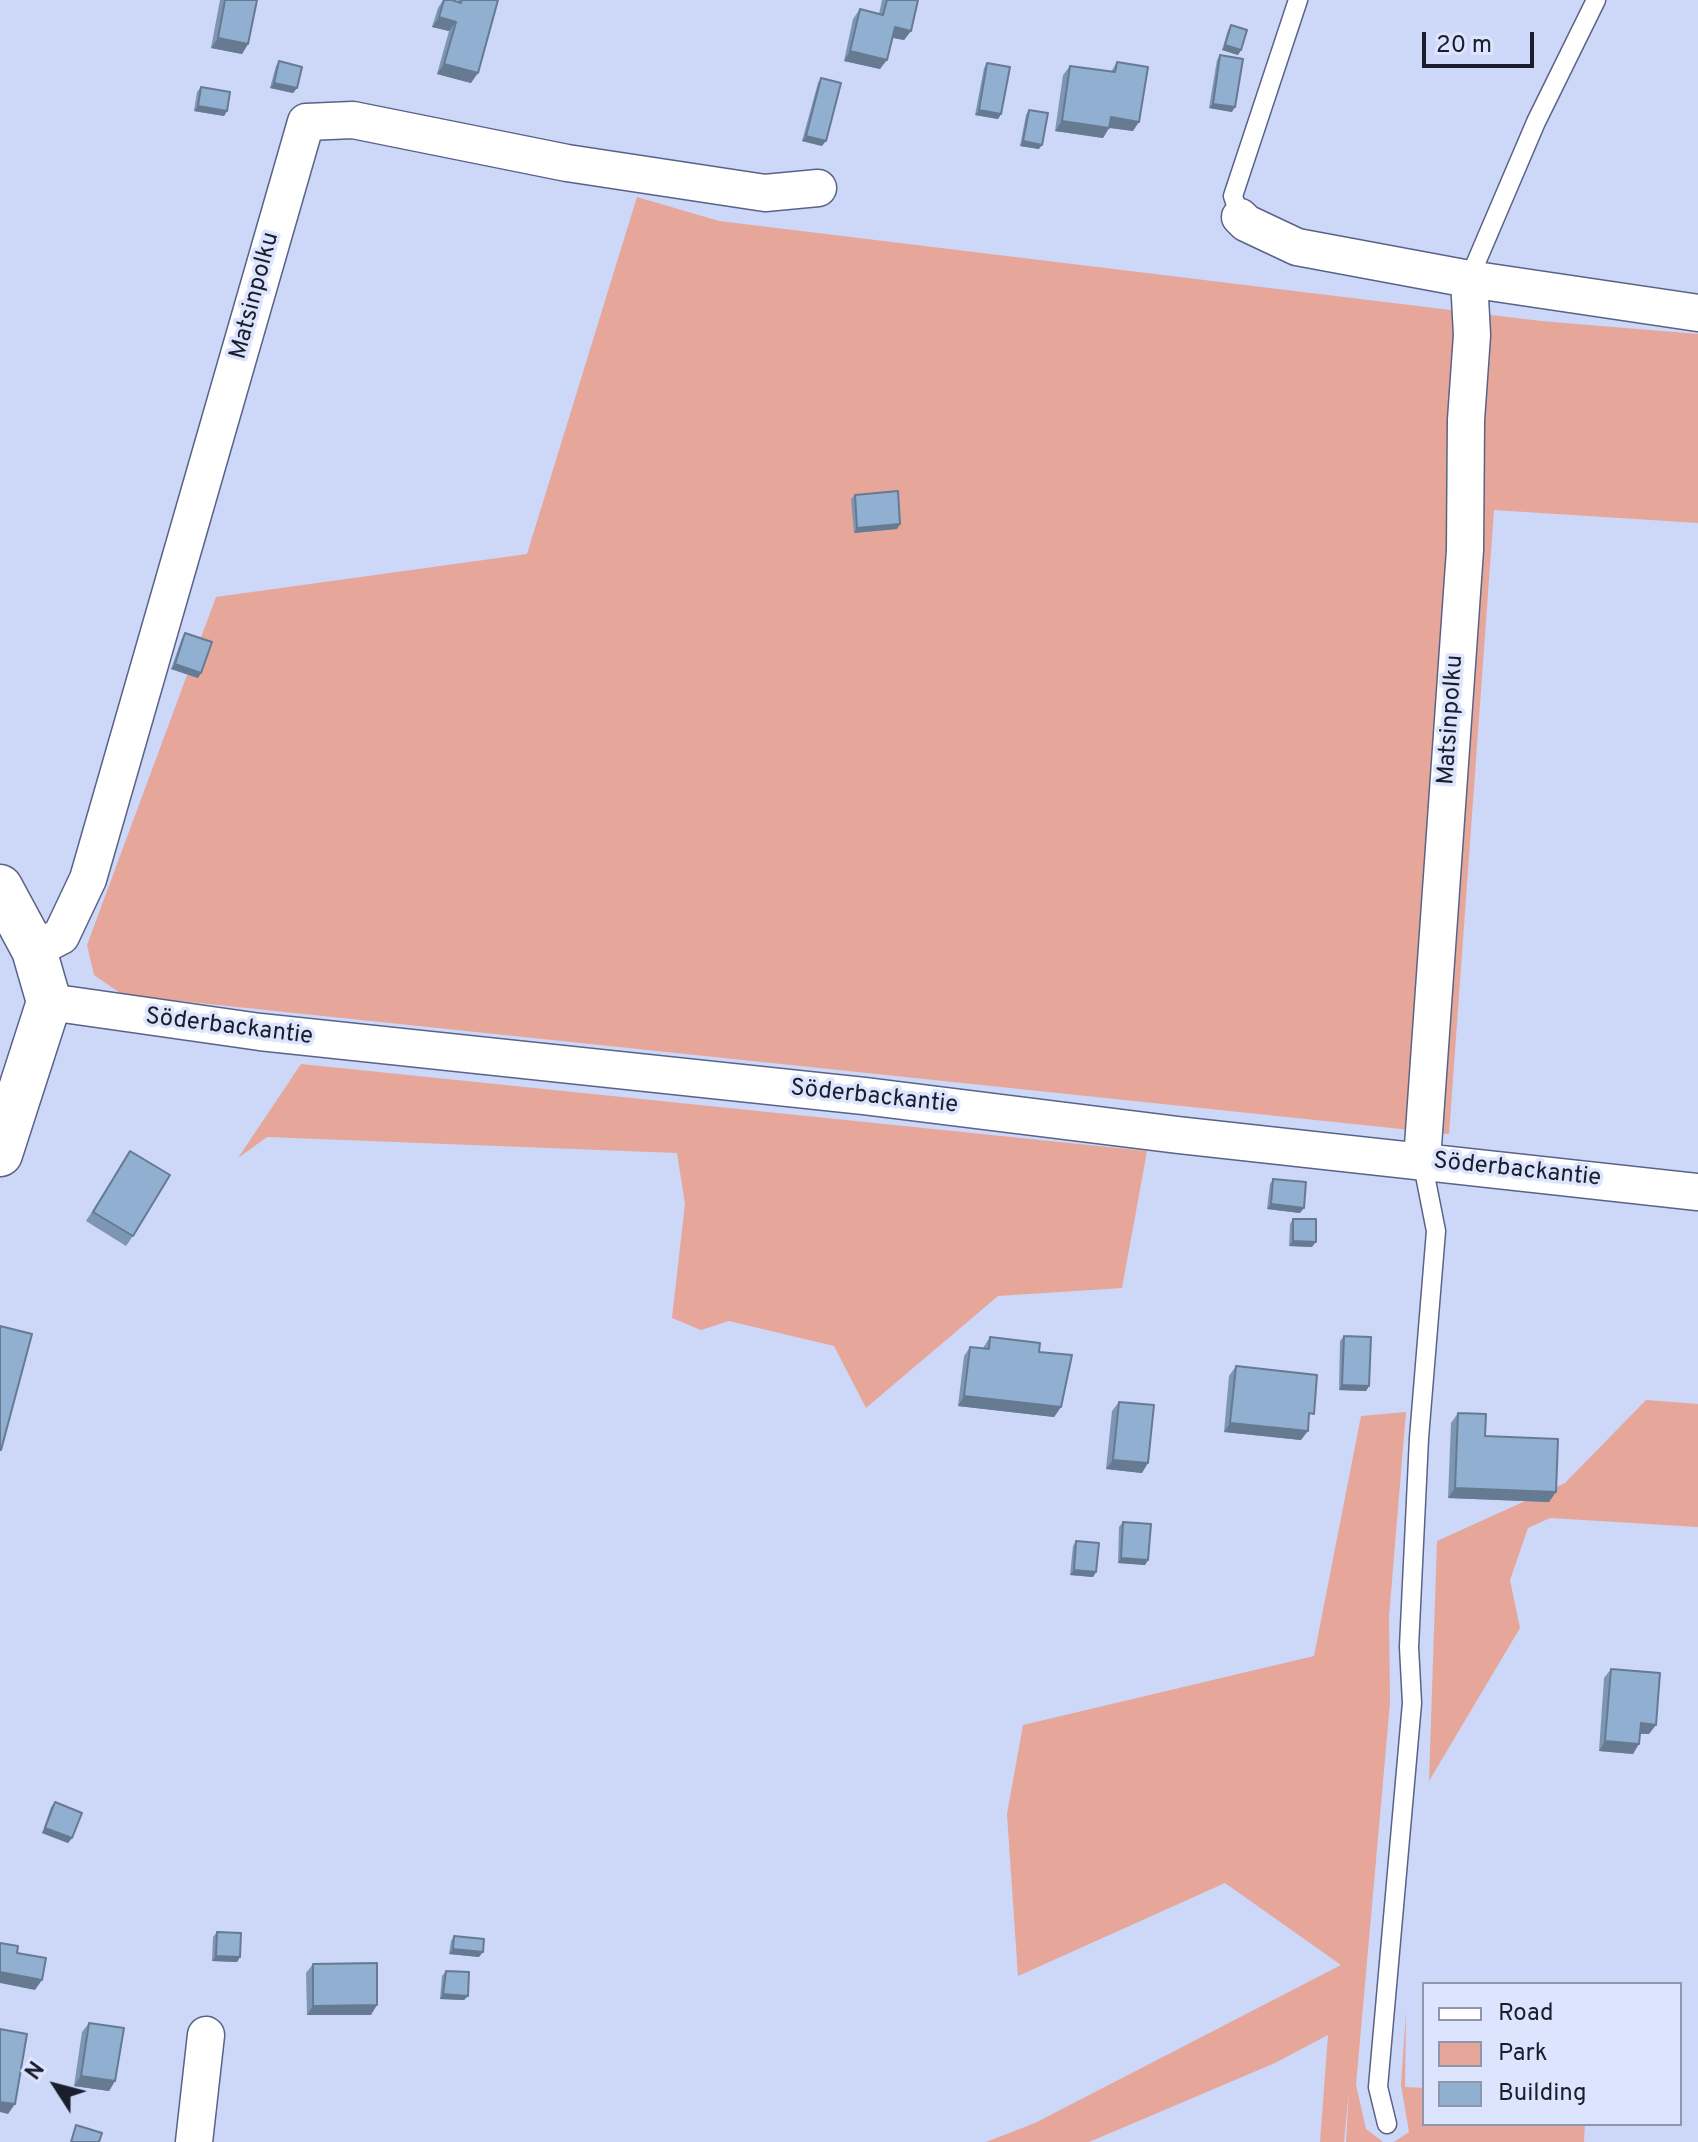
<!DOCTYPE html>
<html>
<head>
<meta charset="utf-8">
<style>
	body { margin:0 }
	#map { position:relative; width:1698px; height:2142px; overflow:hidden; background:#cdd7f8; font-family:Overpass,sans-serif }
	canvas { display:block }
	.legend { position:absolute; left:1422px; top:1982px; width:260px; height:144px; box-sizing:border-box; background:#dde5fe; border:2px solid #8f95aa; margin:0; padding:10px 14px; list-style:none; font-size:24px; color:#191d2c }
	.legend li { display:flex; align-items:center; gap:16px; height:40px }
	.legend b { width:40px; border:2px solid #8f95aa }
	.north { position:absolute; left:16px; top:2046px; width:80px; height:80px; -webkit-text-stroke:6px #dde5fe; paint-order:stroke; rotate:306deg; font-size:22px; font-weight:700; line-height:32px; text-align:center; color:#191d2c }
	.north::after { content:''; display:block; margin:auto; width:28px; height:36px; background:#191d2c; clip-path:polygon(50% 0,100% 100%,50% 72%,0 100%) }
	.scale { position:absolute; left:1422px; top:32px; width:112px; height:36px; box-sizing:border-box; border:4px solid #191d2c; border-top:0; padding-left:10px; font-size:24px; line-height:28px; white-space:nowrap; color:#191d2c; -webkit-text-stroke:6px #dde5fe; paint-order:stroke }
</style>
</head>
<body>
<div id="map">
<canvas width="1698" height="2142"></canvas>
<ul class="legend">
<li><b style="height:10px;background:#fff"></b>Road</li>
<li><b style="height:22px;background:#e6a699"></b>Park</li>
<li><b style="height:22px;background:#91afd0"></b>Building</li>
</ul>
<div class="north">N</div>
<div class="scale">20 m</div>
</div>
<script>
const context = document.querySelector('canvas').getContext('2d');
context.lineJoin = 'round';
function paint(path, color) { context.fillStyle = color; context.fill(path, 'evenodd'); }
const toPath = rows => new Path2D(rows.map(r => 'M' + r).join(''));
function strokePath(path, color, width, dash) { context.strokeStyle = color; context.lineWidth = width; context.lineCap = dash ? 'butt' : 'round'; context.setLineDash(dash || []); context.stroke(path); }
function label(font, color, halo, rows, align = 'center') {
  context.font = font + ' Overpass,sans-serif'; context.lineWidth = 7; context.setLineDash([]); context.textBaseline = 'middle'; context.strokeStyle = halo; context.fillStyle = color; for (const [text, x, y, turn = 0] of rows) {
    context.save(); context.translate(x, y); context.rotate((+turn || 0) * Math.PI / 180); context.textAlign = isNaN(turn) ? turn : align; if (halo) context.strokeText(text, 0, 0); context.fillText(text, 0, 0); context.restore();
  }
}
const green = toPath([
	[637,197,719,221,1541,321,1698,334,1698,523,1494,510,1449,1134,123,995,94,975,87,945,216,597,527,554],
	[301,1064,1147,1151,1122,1288,998,1296,866,1408,834,1346,729,1321,701,1330,672,1318,685,1204,677,1153,267,1137,238,1158],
	[1646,1400,1698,1404,1698,1527,1550,1518,1528,1528,1510,1580,1520,1628,1429,1781,1437,1541,1565,1483],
	[1406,1412,1389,1617,1390,1703,1356,2085,1366,2129,1383,2142,1346,2142,1349,2091,1344,2142,1320,2142,1328,2035,1275,2063,1089,2142,986,2142,1035,2123,1341,1965,1225,1883,1018,1976,1007,1814,1023,1725,1314,1656,1361,1416],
	[1406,2012,1405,2087,1424,2088,1424,2124,1585,2124,1584,2142,1394,2142,1409,2132,1401,2085]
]);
const service = toPath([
	[1240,217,1233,196,1298,0],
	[1469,279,1536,122,1596,0],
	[1387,2124,1378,2087,1412,1703,1409,1647,1419,1438,1436,1231,1422,1160]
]);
const minor = toPath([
	[1240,217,1246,223,1297,247,1469,279],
	[34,950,61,936,88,879,306,122,353,120,567,163,765,193,818,188],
	[49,1002,260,1032,864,1096,1178,1135,1698,1192],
	[1422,1160,1465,550,1466,420,1472,335,1469,279,1698,313],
	[194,2142,206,2035]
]);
const tertiary = toPath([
	[0,887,34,950,49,1002,0,1154]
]);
const wall = toPath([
	[220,0,257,0,248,44,242,54,211,48],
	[443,0,457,2,458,0,498,0,471,83,437,74,449,31,432,27,438,8],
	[882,0,918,0,911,31,904,40,893,38,880,69,844,61,853,19,860,9,879,14],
	[1231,25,1241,50,1238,55,1222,50,1228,30],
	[1220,55,1232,112,1209,108,1217,60],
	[279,61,297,88,293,93,270,88,276,66],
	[1117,62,1133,131,1109,128,1103,138,1055,131,1063,75,1070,66,1111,72],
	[987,63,1001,114,998,119,975,115,984,68],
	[821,78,822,146,802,141,818,83],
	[201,87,227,111,224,116,194,111,197,92],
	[1029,110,1039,149,1020,146,1026,115],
	[855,495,900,524,897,529,854,533,851,499],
	[185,633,198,678,171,669,182,638],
	[130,1151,133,1236,126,1246,86,1221],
	[1273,1179,1300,1213,1267,1209,1270,1184],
	[1293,1219,1312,1247,1289,1246,1290,1224],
	[1344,1336,1369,1386,1366,1391,1339,1390,1340,1341],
	[990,1337,1061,1407,1054,1417,958,1406,964,1356,970,1347,983,1348],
	[1236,1366,1309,1421,1301,1440,1224,1432,1229,1376],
	[1119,1402,1142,1473,1106,1469,1112,1411],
	[1458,1413,1485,1436,1549,1502,1448,1498,1451,1423],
	[1123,1522,1148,1560,1145,1565,1118,1563,1119,1527],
	[1076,1541,1096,1572,1093,1577,1070,1575,1073,1546],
	[1611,1669,1649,1734,1640,1734,1633,1754,1599,1751,1604,1678],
	[55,1802,72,1838,68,1843,42,1833,51,1807],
	[217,1932,240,1957,237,1962,212,1961,213,1937],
	[454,1936,479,1957,449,1954,451,1941],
	[313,1964,371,2015,307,2015,306,1973],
	[446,1971,468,1996,464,2000,440,1999,442,1976],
	[89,2023,115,2081,109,2091,74,2086,82,2032]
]);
const shadedWall = toPath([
	[439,17,456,22,449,31,432,27],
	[895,27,911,31,904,40,889,37],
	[218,38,248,44,242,54,211,48],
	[1225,45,1241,50,1238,55,1222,50],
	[850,51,887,60,880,69,844,61],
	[444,64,478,73,471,83,437,74],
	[274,83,297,88,293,93,270,88],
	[1213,104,1235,107,1232,112,1209,108],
	[198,106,227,111,224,116,194,111],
	[979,110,1001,114,998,119,975,115],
	[1111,117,1139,122,1133,131,1104,127],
	[1062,121,1109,128,1103,138,1055,131],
	[806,136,826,141,822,146,802,141],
	[1023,141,1042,145,1039,149,1020,146],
	[900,524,897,529,854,533,857,528],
	[175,664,201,673,198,678,171,669],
	[1271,1204,1304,1208,1300,1213,1267,1209],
	[1293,1241,1316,1242,1312,1247,1289,1246],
	[1342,1385,1369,1386,1366,1391,1339,1390],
	[964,1396,1061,1407,1054,1417,958,1406],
	[1230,1423,1308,1431,1301,1440,1224,1432],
	[1113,1460,1148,1463,1142,1473,1106,1469],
	[1455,1488,1556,1492,1549,1502,1448,1498],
	[1121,1558,1148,1560,1145,1565,1118,1563],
	[1074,1570,1096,1572,1093,1577,1070,1575],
	[1641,1723,1656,1725,1649,1734,1634,1733],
	[1605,1741,1639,1744,1633,1754,1599,1751],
	[45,1828,72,1838,68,1843,42,1833],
	[453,1949,483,1952,479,1957,449,1954],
	[216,1956,240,1957,237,1962,212,1961],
	[0,1972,42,1980,35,1990,0,1983],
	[443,1994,468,1996,464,2000,440,1999],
	[377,2005,371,2015,307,2015,313,2006],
	[81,2076,115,2081,109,2091,74,2086],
	[0,2102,15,2104,8,2114,0,2112]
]);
const building = toPath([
	[225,0,257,0,248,44,218,38,225,0],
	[444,0,452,0,461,3,462,0,498,0,478,73,444,64,456,22,439,17,444,0],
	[887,0,918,0,911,31,895,27,887,60,850,51,860,9,883,15,887,0],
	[1231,25,1247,30,1241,50,1225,45,1231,25],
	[1220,55,1243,59,1235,107,1213,104,1220,55],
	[279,61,302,67,297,88,274,83,279,61],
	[1117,62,1148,67,1139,122,1111,117,1109,128,1062,121,1070,66,1115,72,1117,62],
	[987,63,1010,67,1001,114,979,110,987,63],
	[821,78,841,83,826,141,806,136,821,78],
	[201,87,230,92,227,111,198,106,201,87],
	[1029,110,1048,113,1042,145,1023,141,1029,110],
	[898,491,900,524,857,528,855,495,898,491],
	[185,633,212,642,201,673,175,664,185,633],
	[130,1151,170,1175,133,1236,93,1212,130,1151],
	[1273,1179,1306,1182,1304,1208,1271,1204,1273,1179],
	[1293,1219,1316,1219,1316,1242,1293,1241,1293,1219],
	[0,1326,32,1334,1,1450,0,1450,0,1326],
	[1344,1336,1371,1337,1369,1386,1342,1385,1344,1336],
	[990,1337,1040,1343,1039,1352,1072,1355,1061,1407,964,1396,970,1347,989,1349,990,1337],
	[1236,1366,1317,1375,1314,1414,1309,1413,1308,1431,1230,1423,1236,1366],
	[1119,1402,1154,1405,1148,1463,1113,1460,1119,1402],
	[1458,1413,1486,1414,1485,1436,1558,1439,1556,1492,1455,1488,1458,1413],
	[1123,1522,1151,1524,1148,1560,1121,1558,1123,1522],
	[1076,1541,1099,1543,1096,1572,1074,1570,1076,1541],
	[1611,1669,1660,1673,1656,1725,1641,1723,1639,1744,1605,1741,1611,1669],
	[55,1802,82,1813,72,1838,45,1828,55,1802],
	[217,1932,241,1933,240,1957,216,1956,217,1932],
	[454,1936,484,1939,483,1952,453,1949,454,1936],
	[0,1943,18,1946,17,1953,46,1958,42,1980,0,1972,0,1943],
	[377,1963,377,2005,313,2006,313,1964,377,1963],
	[446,1971,469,1972,468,1996,443,1994,446,1971],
	[89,2023,124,2028,115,2081,81,2076,89,2023],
	[0,2029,27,2034,15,2104,0,2102,0,2029],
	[76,2125,102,2133,99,2142,71,2142,76,2125]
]);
const streetNames = [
	["Matsinpolku",256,296,-75],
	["Matsinpolku",1452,720,-86],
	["Söderbackantie",229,1028,7],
	["Söderbackantie",874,1098,6],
	["Söderbackantie",1517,1171,6]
];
paint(green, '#e6a699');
strokePath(service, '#596387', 21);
strokePath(minor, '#596387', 39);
strokePath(tertiary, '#596387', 47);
strokePath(service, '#fff', 18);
strokePath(minor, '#fff', 36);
strokePath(tertiary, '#fff', 44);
paint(wall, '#7d96b3');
paint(shadedWall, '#667a92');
paint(building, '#91afd0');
strokePath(building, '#667a92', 2);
label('24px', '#191d2c', '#dde5fe', streetNames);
</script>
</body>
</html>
